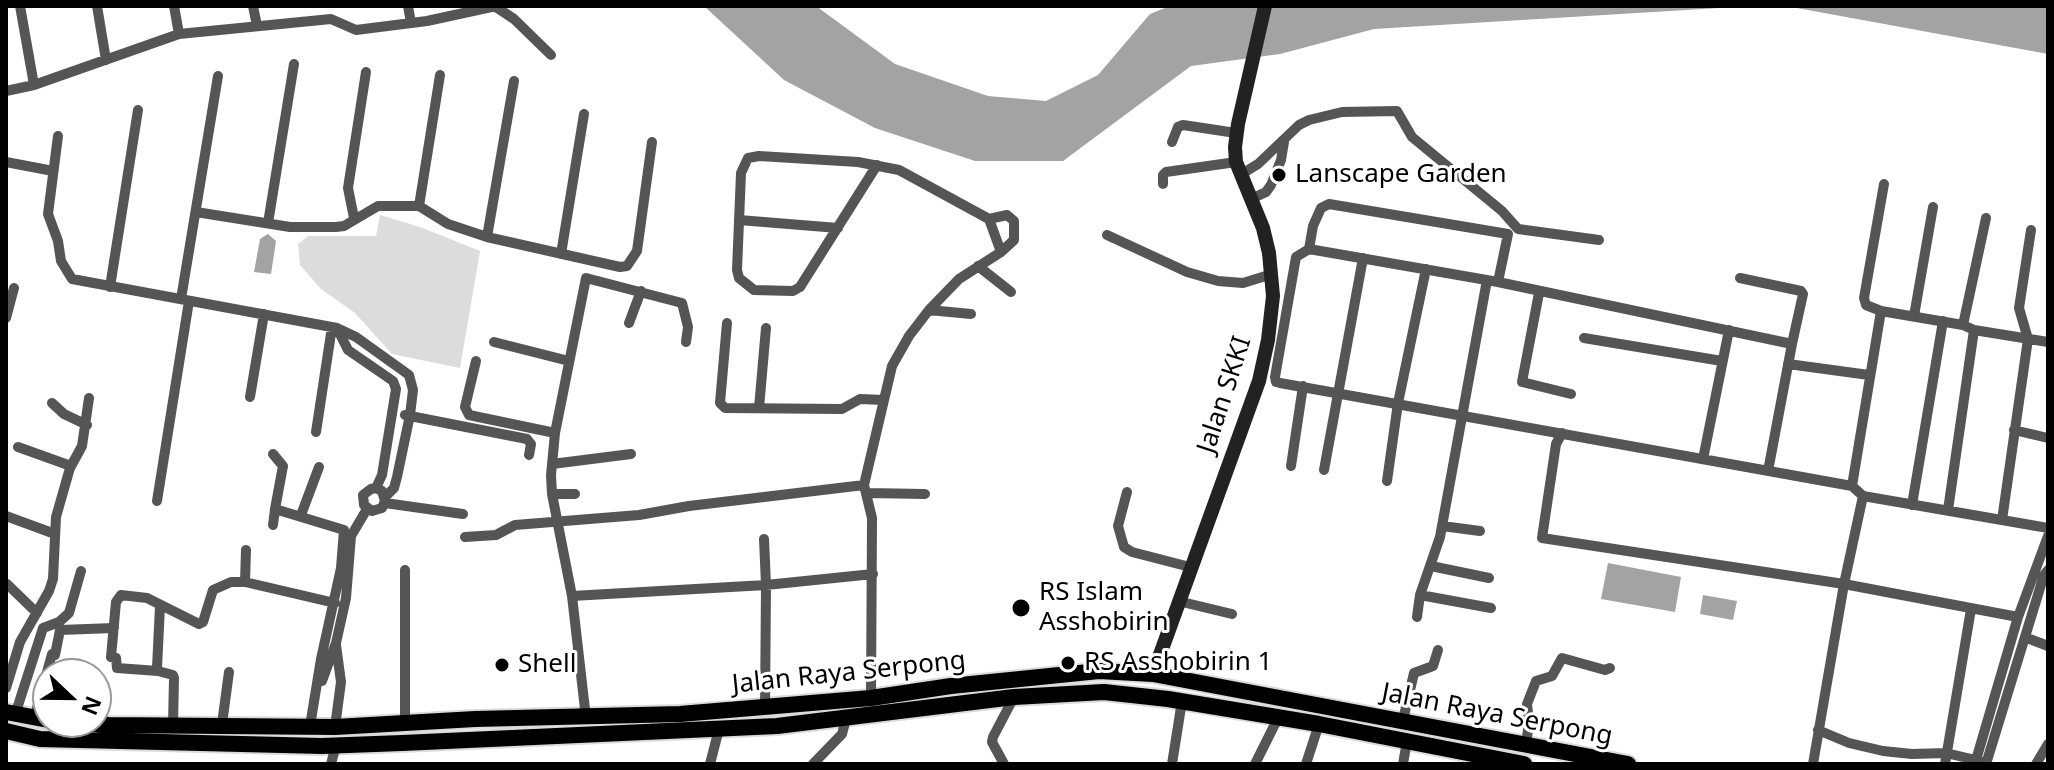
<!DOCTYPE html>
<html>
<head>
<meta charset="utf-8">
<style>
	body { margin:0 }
	#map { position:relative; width:2054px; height:770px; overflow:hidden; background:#fff; font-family:"Noto Sans",sans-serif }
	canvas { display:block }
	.frame { position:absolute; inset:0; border:8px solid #000; pointer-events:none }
	.north { position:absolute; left:32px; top:658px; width:80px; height:80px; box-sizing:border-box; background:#fff; border:2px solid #999; border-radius:50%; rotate:112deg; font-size:22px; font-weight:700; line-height:32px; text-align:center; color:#000 }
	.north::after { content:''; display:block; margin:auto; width:28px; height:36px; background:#000; clip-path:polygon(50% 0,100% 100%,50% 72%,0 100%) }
</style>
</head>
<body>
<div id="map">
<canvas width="2054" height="770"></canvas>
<div class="frame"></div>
<div class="north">N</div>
</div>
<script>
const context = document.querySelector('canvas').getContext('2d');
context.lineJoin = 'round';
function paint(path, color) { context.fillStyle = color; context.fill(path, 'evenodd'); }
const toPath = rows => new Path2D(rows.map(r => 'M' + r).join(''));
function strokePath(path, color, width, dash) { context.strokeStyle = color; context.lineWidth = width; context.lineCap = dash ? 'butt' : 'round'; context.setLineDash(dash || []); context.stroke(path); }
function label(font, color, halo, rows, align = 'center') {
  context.font = font + ' "Noto Sans",sans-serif'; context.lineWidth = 6; context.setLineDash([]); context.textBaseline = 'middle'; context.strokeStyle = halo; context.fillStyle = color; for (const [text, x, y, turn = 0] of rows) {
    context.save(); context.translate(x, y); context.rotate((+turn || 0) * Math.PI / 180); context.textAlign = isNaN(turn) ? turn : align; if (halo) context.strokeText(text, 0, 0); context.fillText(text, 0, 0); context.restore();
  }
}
const green = toPath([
	[380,215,420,227,480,251,460,368,392,354,355,313,321,289,300,265,298,244,308,236,376,236]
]);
const water = toPath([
	[704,6,816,6,895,64,988,96,1046,101,1098,75,1150,14,1170,6,1752,6,1374,29,1280,54,1191,66,1063,161,975,161,875,128,784,80],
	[1786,6,2048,6,2048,54],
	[268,234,276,241,271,274,254,272,260,239],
	[1608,563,1681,577,1675,612,1601,599],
	[1703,595,1737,601,1733,620,1700,614]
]);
const minor = toPath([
	[20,6,34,85],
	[97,6,106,60],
	[174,6,179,34],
	[253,6,257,26],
	[408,6,411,23],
	[496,7,514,19,551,55],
	[6,91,34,85,179,34,331,19,356,30,427,21,496,6],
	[58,136,48,214,58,241,61,261,72,279,337,328,356,337,409,375,413,390,410,415,397,477,394,488,385,497],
	[1172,142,1178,127,1183,125,1236,133],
	[6,162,53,171],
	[1240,175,1258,164,1299,125,1309,120,1342,112,1397,111,1412,137,1502,211,1518,229,1599,240],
	[1163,184,1163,175,1166,172,1236,162],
	[1884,184,1864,298,1866,305,1881,311,1963,325,1974,330,2048,342],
	[1251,199,1266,192,1271,185,1281,160,1284,142],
	[419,206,440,75],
	[196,212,290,227,336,227,344,226,378,206,419,206,448,224,487,237,620,267,627,266,637,251,652,142],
	[354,218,348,188,366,72],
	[989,219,1007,215,1014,221,1014,240,1001,252],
	[739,220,838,228],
	[268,223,294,64],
	[1107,235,1187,272,1218,281,1243,283,1272,274],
	[487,237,514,81],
	[1309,249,1296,257,1275,377,1276,382,1280,383,1852,486,1863,496,2048,528],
	[561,254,584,114],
	[978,266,1011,292],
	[1740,278,1801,291,1803,294,1792,344],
	[1498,282,1508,234,1329,204,1321,208,1313,226,1309,249,1498,282,1792,344,1768,471],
	[110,287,138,110],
	[1539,293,1522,382,1571,394],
	[181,299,218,76],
	[929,310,971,314],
	[1914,316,1933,207],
	[6,318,14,288],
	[629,323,641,291],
	[727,323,720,403,725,408,842,409,860,399,884,400],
	[1963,325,1986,218],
	[337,328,348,350,393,381,396,389,382,475,376,488,371,489,363,495,364,505,372,511,382,508,385,501,382,491,376,488],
	[1584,338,1722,361],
	[494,342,569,361],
	[476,361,465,407,469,415,555,433],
	[1788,364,1869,375],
	[250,397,264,314],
	[52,403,64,414,87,425],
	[759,408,766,328],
	[405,415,527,439,531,444,529,455],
	[2014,430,2048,438],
	[316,432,332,327],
	[1562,433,1556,444,1542,538,1844,584,2018,617],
	[18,447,71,466],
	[273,454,283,466,275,509,344,530,341,568,321,659,310,726],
	[1703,459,1729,330],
	[552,464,631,454],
	[1291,466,1303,386],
	[1324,470,1363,258],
	[1387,481,1398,403,1426,269],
	[1852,486,1881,311],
	[1127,492,1118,526,1124,547,1132,552,1190,567],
	[867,493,925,494],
	[552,494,575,494],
	[157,501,189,301],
	[385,503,463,514],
	[1912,505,1943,321],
	[1948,510,1974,330],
	[301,515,319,467],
	[6,516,55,534],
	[2002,520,2028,339,2019,308,2031,230],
	[273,525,275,509],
	[1442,526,1480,531],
	[465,537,496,535,515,525,639,515,689,506,864,485],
	[1431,566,1489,578],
	[245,582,246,550],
	[7,584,37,613],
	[1420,595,1491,608],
	[572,596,766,585,764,539],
	[1178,601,1232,614],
	[160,606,157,668,158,671,173,675,174,678,173,725],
	[1417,617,1420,595,1440,537,1487,280],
	[2027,638,2048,646],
	[158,671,117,668,116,658,111,657,116,602,121,595,147,598,199,624,203,622,213,590,231,582,245,582,335,603],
	[322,681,336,643,346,598,351,536,367,509],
	[6,688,20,642,49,591,53,579,56,517,70,468,82,446,89,398],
	[871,698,872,518,864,485,892,366,909,336,929,310,959,279,1001,252,989,219,899,170,858,162,759,156,748,158,741,173,737,270,739,278,754,290,793,291,800,287,877,165],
	[765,709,766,585,873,574],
	[15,715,43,628,59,622,69,613,81,571],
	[586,718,572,596,552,494,551,475,555,433,586,278,682,303,688,327,686,342],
	[34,719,52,654,55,655,60,630,114,628],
	[1403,720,1414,673,1433,666,1438,650],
	[222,724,229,672],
	[405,724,405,570],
	[335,727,341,682,336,645],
	[1818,730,1849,743,1883,751,1912,754,1946,753,1980,761],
	[1526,745,1529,722,1527,704,1536,681,1552,676,1562,658,1605,670,1610,668],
	[1976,760,2018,617,2048,536],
	[331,764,336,745],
	[710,764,719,729],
	[813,764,842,734,846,719],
	[1004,764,992,742,993,737,1014,697],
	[1172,764,1182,701],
	[1255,764,1278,718],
	[1306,764,1319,724],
	[1403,764,1407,741],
	[1813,764,1844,584,1863,496],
	[1945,764,1971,609],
	[1986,764,2044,575,2048,570],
	[2036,764,2048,744]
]);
const secondary = toPath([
	[1153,674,1259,381,1268,340,1273,296,1269,253,1263,228,1236,162,1235,147,1238,124,1265,6]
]);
const primary = toPath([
	[6,712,48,720],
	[67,722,109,725,335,727,475,719,680,714,871,698,951,686,1099,671,1153,674,1628,764],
	[6,731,40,739,322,746,402,743,777,726,1014,697,1104,692,1168,699,1319,724,1524,764]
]);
const markers = [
	[1279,175,8,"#000"],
	[1021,608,10,"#000"],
	[1068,663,8,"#000"],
	[502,665,8,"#000"]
];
const poiNames = [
	["Lanscape Garden",1295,175],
	["RS Islam",1039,593],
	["Asshobirin",1039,623],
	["RS Asshobirin 1",1084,663],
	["Shell",518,665]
];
const streetNames = [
	["Jalan SKKI",1225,395,-72],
	["Jalan Raya Serpong",849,673,-6],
	["Jalan Raya Serpong",1497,715,11]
];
paint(green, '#dcdcdc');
paint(water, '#a3a3a3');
strokePath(primary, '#dbdbdb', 20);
strokePath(minor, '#555', 10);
strokePath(secondary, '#222', 14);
strokePath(primary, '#000', 16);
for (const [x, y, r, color] of markers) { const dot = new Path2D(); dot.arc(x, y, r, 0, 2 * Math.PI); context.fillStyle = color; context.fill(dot); strokePath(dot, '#fff', 3); }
label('26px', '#000', '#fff', poiNames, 'left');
label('26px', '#000', '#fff', streetNames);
</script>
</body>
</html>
